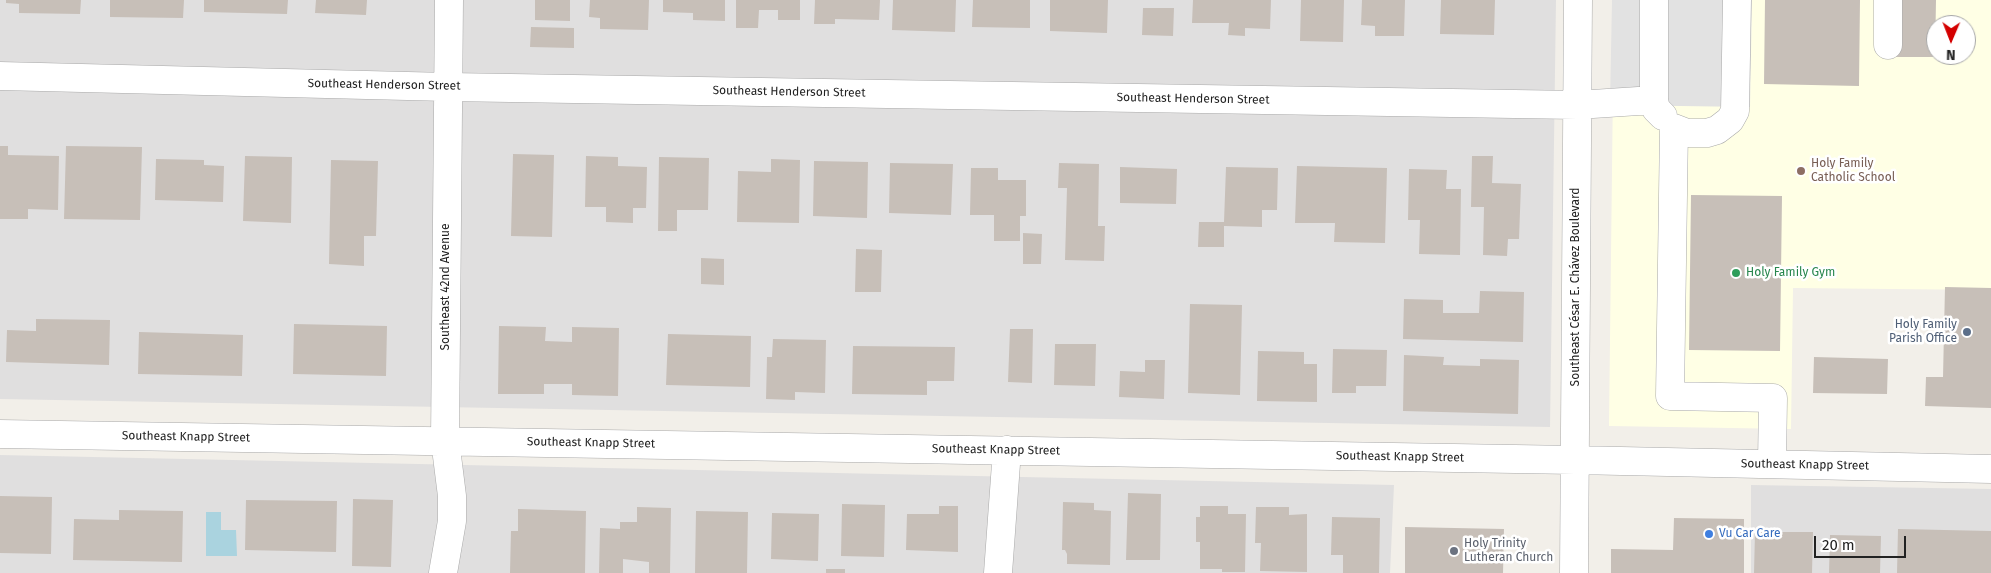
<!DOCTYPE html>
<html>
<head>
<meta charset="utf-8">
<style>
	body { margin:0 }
	#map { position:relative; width:1991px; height:573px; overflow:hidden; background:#f2efe9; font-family:"Fira Sans",sans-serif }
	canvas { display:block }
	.north { position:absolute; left:1926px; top:15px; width:50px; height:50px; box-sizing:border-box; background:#fff; border:1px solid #a7a7a7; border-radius:50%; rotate:181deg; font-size:14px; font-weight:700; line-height:20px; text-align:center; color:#222 }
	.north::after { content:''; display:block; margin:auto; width:18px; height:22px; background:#d40000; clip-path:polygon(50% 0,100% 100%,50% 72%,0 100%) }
	.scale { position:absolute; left:1814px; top:536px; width:92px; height:22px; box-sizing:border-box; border:2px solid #222; border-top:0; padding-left:6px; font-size:15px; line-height:18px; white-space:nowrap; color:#222; -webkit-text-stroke:4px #fff; paint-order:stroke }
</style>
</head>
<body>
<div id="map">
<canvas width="1991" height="573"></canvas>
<div class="north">N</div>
<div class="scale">20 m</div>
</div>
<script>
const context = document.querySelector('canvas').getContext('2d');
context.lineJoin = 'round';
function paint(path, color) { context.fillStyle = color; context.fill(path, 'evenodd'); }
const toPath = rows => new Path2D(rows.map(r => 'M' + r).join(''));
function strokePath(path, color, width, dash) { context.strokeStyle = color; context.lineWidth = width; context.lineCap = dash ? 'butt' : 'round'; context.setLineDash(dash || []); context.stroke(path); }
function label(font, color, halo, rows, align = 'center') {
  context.font = font + ' "Fira Sans",sans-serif'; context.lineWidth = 5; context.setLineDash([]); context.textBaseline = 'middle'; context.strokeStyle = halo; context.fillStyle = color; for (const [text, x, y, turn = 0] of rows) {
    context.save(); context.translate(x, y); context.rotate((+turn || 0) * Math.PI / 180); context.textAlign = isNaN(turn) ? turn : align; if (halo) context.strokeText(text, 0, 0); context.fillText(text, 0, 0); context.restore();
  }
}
const residential = toPath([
	[0,0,1556,0,1550,427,0,399],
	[0,455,1394,485,1390,573,0,573],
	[1751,485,1991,489,1991,573,1751,573]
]);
const education = toPath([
	[1614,0,1991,0,1991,290,1793,288,1791,429,1609,426],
	[1936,25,1966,25,1966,55,1936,55]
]);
const parking = toPath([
	[1612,0,1752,0,1750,107,1610,105]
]);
const water = toPath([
	[206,512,221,512,221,530,236,530,237,556,206,556]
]);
const building = toPath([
	[6,0,81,0,80,14,19,13,19,4,6,3],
	[110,0,184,0,183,18,110,17],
	[204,0,288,0,287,14,204,12],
	[316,0,367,0,366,15,315,13],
	[535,0,570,0,570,21,535,20],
	[590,0,649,0,648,30,600,29,600,18,589,17],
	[663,0,725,0,725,21,693,20,693,13,663,12],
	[736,0,800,0,800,20,778,20,778,10,759,10,758,28,736,28],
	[815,0,880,0,879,20,835,19,835,24,814,24],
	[893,0,956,0,955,32,892,30],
	[973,0,1030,0,1030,28,972,27],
	[1050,0,1108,0,1107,33,1050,31],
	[1193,0,1271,0,1270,29,1245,28,1245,36,1228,35,1229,23,1192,23],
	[1301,0,1344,0,1343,42,1300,41],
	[1362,0,1405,0,1404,36,1375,36,1375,26,1361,25],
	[1441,0,1495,0,1494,35,1440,34],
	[1765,0,1860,0,1859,86,1764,84],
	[1895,0,1936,0,1935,57,1894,57],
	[1143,8,1174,8,1173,36,1142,35],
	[531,27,574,28,574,48,530,47],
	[0,146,8,146,8,155,59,156,58,210,28,209,28,219,0,219],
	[66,146,142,147,140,220,64,219],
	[513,154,554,155,552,237,511,236],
	[245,156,292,157,291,223,243,221],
	[586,156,618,157,618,166,647,167,646,208,633,208,633,223,606,222,606,207,585,207],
	[1472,156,1493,156,1492,183,1521,184,1519,239,1508,239,1507,256,1483,255,1484,207,1471,207],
	[659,157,709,158,708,210,677,210,677,231,658,231],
	[156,159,204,160,204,165,224,166,223,202,155,200],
	[771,159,800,160,799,223,737,222,738,171,771,172],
	[331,160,378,161,376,236,364,236,364,266,329,264],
	[814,161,868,162,867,218,813,216],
	[890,163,953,164,951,215,889,213],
	[1059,163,1099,164,1098,226,1105,226,1104,261,1065,260,1067,188,1058,188],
	[1297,166,1387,168,1385,243,1334,242,1335,223,1295,223],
	[1120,167,1177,169,1176,204,1120,203],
	[1226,167,1278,168,1277,210,1262,210,1262,227,1224,226,1224,247,1198,247,1199,222,1224,222],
	[971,168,998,168,998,180,1026,180,1026,216,1020,216,1020,241,994,241,994,215,970,215],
	[1409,169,1447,170,1446,189,1461,189,1460,255,1419,254,1420,220,1408,220],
	[1691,195,1782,196,1780,351,1689,350],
	[1023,233,1042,234,1041,264,1023,264],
	[856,249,882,250,881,292,855,292],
	[701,258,724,259,724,285,701,284],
	[1945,287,1991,288,1991,408,1925,406,1926,377,1943,377],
	[1480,291,1524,292,1523,342,1403,339,1404,299,1443,300,1443,313,1479,313],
	[1190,304,1242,305,1240,395,1188,393],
	[36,319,110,320,109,365,6,362,7,330,36,331],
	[294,324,387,326,386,376,293,374],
	[499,326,546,327,545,341,572,342,572,327,619,328,618,396,572,395,572,384,544,384,544,394,498,394],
	[1010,329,1033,329,1032,383,1008,382],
	[139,332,243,335,242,376,138,374],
	[668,334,751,336,750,387,666,385],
	[773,339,826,340,825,393,795,392,795,400,766,399,767,357,772,357],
	[1055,344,1096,344,1095,386,1054,385],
	[853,346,955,347,954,381,927,381,927,395,852,394],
	[1333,349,1387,350,1386,386,1356,386,1356,393,1332,393],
	[1258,351,1304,352,1304,364,1317,364,1317,402,1257,401],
	[1404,355,1444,357,1443,365,1480,366,1480,359,1519,360,1518,414,1403,411],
	[1814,357,1888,359,1887,394,1813,393],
	[1145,360,1165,360,1164,399,1119,397,1120,371,1145,372],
	[1128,493,1161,494,1160,560,1126,560],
	[0,496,52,497,51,554,0,553],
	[353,499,393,500,391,567,352,566],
	[246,500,337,501,336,552,245,550],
	[1063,502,1094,503,1094,510,1111,511,1110,565,1067,564,1067,554,1065,550,1062,550],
	[842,504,885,505,884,557,841,556],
	[939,506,958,506,958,552,906,550,907,514,939,514],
	[1200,506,1228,506,1228,514,1246,514,1245,572,1222,572,1222,569,1200,569,1200,542,1196,542,1196,517,1200,517],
	[637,507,671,508,670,573,649,573,649,562,623,559,623,573,599,573,600,528,620,529,620,522,637,522],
	[1256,507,1289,507,1289,515,1307,514,1307,572,1260,571,1261,543,1255,543],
	[518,509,586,511,585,573,510,573,511,531,518,531],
	[119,510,183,511,182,562,73,560,74,519,119,520],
	[696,511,748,512,747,573,695,573],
	[772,513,819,514,818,561,771,559],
	[1332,517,1380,518,1379,573,1343,573,1343,555,1331,555],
	[1674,518,1744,519,1744,573,1611,573,1611,549,1673,550],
	[1405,527,1504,529,1503,573,1405,573],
	[1898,529,1991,531,1991,573,1897,573],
	[1755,532,1813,532,1812,573,1754,573],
	[1830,535,1881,536,1880,573,1829,573],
	[826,569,845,569,845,573,826,573]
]);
const minor = toPath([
	[1654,0,1654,100,1656,109,1663,116],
	[1737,0,1735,111,1730,120,1717,130,1707,133,1687,133,1674,128,1670,396,1773,398,1772,464],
	[1888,45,1888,0],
	[0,76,448,87,1577,105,1654,100],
	[0,434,1575,460,1991,469],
	[443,573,452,521,452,496,445,440,449,0],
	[998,573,1007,450],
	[1574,573,1578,0]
]);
const markers = [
	[1801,171,5,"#8d6e63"],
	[1736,273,5,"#2e9e5b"],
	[1967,332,5,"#5c6f8a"],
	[1709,534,5,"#3f7fe0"],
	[1454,551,5,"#6b7280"]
];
const streetNames = [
	["Southeast Henderson Street",384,85,1],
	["Southeast Henderson Street",789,92,1],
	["Southeast Henderson Street",1193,99,1],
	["Southeast 42nd Avenue",446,287,-90],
	["Southeast César E. Chávez Boulevard",1576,287,-90],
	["Southeast Knapp Street",186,437,1],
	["Southeast Knapp Street",591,443,1],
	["Southeast Knapp Street",996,450,1],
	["Southeast Knapp Street",1400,457,1],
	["Southeast Knapp Street",1805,465,1]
];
const educationNames = [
	["Holy Family",1811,164],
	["Catholic School",1811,178]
];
const leisureNames = [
	["Holy Family Gym",1746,273]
];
const serviceNames = [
	["Holy Family",1957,325],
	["Parish Office",1957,339]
];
const shopNames = [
	["Vu Car Care",1719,534]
];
const worshipNames = [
	["Holy Trinity",1464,544],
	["Lutheran Church",1464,558]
];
paint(residential, '#e0dfdf');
paint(education, '#ffffe5');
paint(parking, '#e2e2e2');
paint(water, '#aad3df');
paint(building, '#c7bfb8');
strokePath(minor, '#a9a9a9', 29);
strokePath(minor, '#fff', 28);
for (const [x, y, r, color] of markers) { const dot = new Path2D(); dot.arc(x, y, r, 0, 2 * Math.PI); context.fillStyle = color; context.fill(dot); strokePath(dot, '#fff', 2); }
label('12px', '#222', '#fff', streetNames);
label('12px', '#785e54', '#fff', educationNames, 'left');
label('12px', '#27864d', '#fff', leisureNames, 'left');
label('12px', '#4e5e75', '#fff', serviceNames, 'right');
label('12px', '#366cbe', '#fff', shopNames, 'left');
label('12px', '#5b616d', '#fff', worshipNames, 'left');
</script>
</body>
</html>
